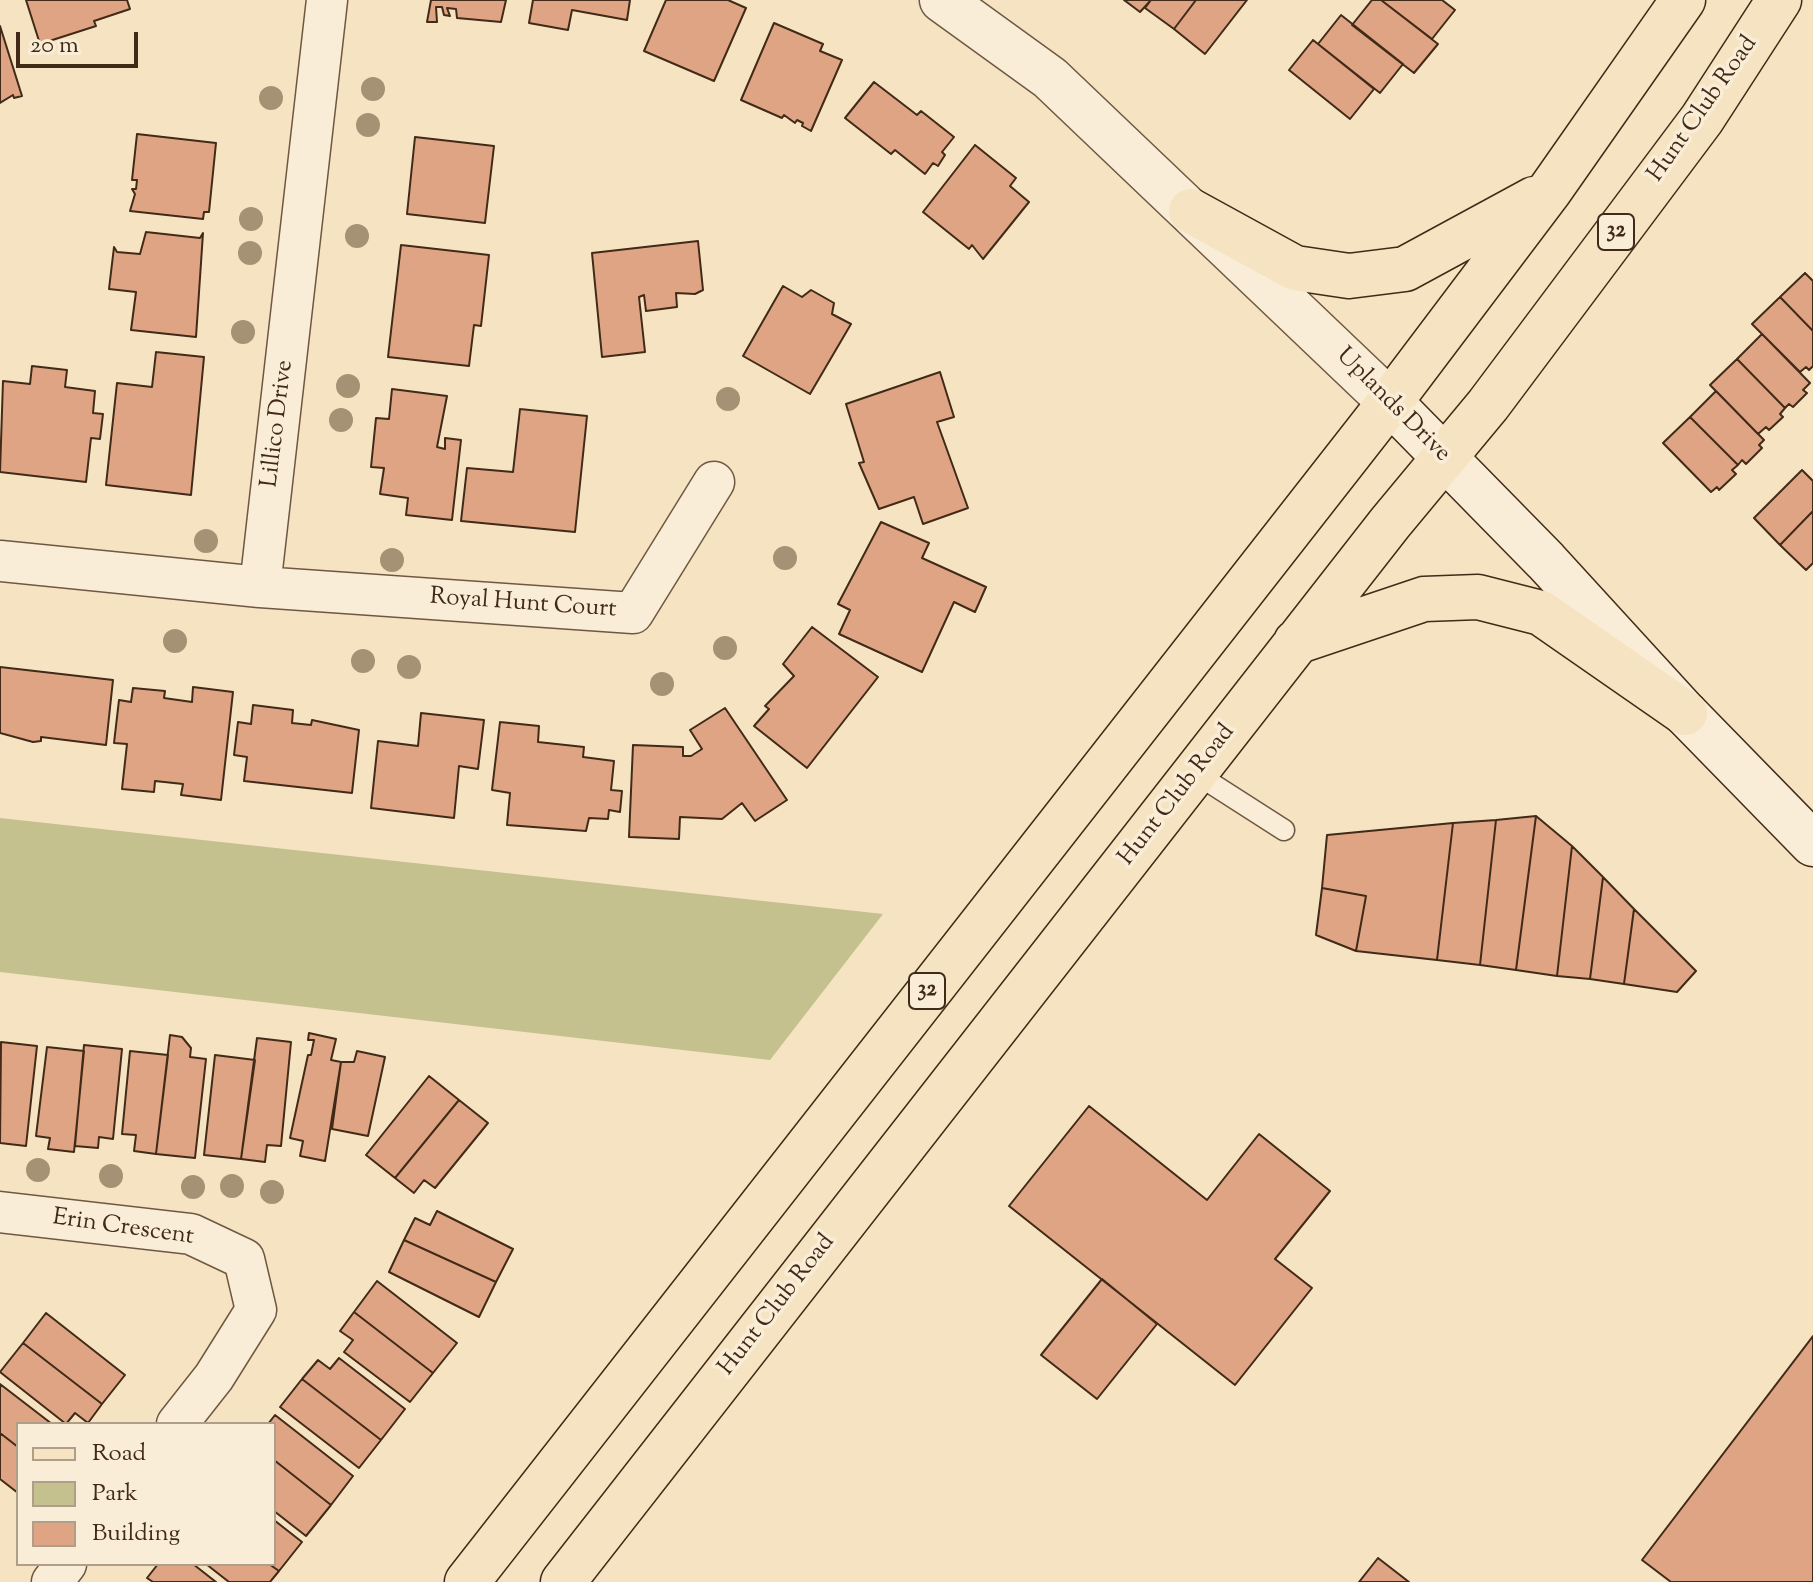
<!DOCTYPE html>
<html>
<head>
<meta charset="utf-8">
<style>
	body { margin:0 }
	#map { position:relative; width:1813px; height:1582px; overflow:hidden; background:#f6e3c2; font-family:"Sorts Mill Goudy",serif }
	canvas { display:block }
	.legend { position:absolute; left:16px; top:1422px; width:260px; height:144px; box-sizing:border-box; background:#f9edd7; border:2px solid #af9f8a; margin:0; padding:10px 14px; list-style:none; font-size:24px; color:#412a17 }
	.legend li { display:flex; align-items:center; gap:16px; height:40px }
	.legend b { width:40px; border:2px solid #af9f8a }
	.scale { position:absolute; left:16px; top:32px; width:122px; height:36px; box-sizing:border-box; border:4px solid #412a17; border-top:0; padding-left:10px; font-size:24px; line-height:28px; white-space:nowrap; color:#412a17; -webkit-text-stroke:6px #f9edd7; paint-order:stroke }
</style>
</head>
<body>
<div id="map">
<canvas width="1813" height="1582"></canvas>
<ul class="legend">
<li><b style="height:10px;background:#f6e3c2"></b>Road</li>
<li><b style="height:22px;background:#c4c18e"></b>Park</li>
<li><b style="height:22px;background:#dea484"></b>Building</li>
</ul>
<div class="scale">20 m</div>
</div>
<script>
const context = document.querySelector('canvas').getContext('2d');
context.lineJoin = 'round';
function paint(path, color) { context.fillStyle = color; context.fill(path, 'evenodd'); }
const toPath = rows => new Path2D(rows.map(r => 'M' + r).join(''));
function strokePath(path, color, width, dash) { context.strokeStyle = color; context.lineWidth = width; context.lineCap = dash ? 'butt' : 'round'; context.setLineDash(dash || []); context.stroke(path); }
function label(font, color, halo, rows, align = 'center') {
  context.font = font + ' "Sorts Mill Goudy",serif'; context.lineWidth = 7; context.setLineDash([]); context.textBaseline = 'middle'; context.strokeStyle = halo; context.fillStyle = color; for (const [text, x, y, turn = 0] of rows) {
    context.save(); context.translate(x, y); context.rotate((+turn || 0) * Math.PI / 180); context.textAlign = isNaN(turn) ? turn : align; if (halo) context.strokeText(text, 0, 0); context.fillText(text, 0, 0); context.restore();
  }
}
const green = toPath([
	[0,818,883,914,770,1060,0,972]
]);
const building = toPath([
	[26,0,127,0,130,9,94,21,96,26,40,44,26,0],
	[431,0,506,0,501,22,457,18,456,9,447,8,450,16,444,15,442,7,436,7,437,22,427,22,431,0],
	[533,0,630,0,627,20,572,10,568,30,529,23,533,0],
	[666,0,728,0,746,8,714,81,644,51,666,0],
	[1124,0,1151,0,1140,12,1124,0],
	[1151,0,1196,0,1174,29,1145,8,1151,0],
	[1196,0,1247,0,1205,54,1174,29,1196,0],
	[1372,0,1381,0,1438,44,1414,73,1352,25,1372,0],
	[1381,0,1442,0,1455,10,1432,39,1381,0],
	[1341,15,1403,64,1380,93,1318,44,1341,15],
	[774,23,823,44,820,51,842,60,811,131,802,126,803,123,797,120,795,123,784,115,782,118,741,100,774,23],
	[0,26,22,96,14,98,13,95,0,103,0,26],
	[1313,40,1374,89,1350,119,1289,70,1313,40],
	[874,82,917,115,921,111,954,137,942,152,945,155,938,166,933,163,925,174,895,150,891,154,845,118,874,82],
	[137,134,216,143,209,212,204,212,203,219,130,211,135,194,132,189,136,189,137,180,132,180,137,134],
	[415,137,494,146,485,223,407,214,415,137],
	[975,145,1016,178,1010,186,1029,202,983,259,972,245,969,249,923,212,975,145],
	[146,232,200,238,203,233,196,337,131,330,136,292,109,289,114,247,117,252,140,254,146,232],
	[698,241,703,290,695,294,676,293,677,307,646,311,644,295,639,297,645,352,602,357,592,253,698,241],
	[401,245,489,255,481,326,474,325,469,366,388,357,401,245],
	[1805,273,1813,281,1813,331,1780,297,1805,273],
	[783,286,802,297,811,290,834,303,832,314,851,324,810,394,743,356,783,286],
	[1780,297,1813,331,1813,366,1809,370,1806,367,1800,372,1752,324,1780,297],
	[1762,334,1810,383,1803,390,1807,393,1793,407,1789,404,1785,408,1737,359,1762,334],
	[156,352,204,357,191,495,106,485,117,383,152,387,156,352],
	[1737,359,1785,408,1780,414,1783,417,1769,430,1766,427,1758,434,1710,385,1737,359],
	[32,366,67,370,65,387,95,391,93,413,103,414,100,439,91,438,86,482,0,472,3,381,30,384,32,366],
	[940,372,954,417,937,422,968,508,923,524,914,497,879,509,859,463,864,462,846,404,940,372],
	[392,389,447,396,437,447,445,449,445,438,461,440,452,520,406,515,408,498,380,494,384,468,371,467,376,418,389,419,392,389],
	[1716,391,1764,440,1759,445,1762,448,1746,464,1742,460,1738,465,1690,417,1716,391],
	[520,409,587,416,575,532,461,521,467,468,513,472,520,409],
	[1690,417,1738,465,1732,470,1736,474,1719,490,1717,487,1711,492,1663,443,1690,417],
	[1802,470,1813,481,1813,511,1780,545,1754,518,1802,470],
	[1813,511,1813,563,1806,570,1780,545,1813,511],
	[881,522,929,543,922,558,986,587,975,612,954,602,922,672,839,634,850,610,838,604,881,522],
	[812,627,878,677,807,768,754,726,769,709,765,706,794,676,783,664,812,627],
	[0,667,113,680,106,745,41,737,41,741,33,742,0,733,0,667],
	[193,687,233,692,221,800,181,795,183,784,155,781,154,792,122,789,127,744,114,743,119,700,131,702,133,688,165,691,164,698,192,702,193,687],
	[253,705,293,710,292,723,311,725,312,720,359,730,352,793,244,781,247,757,234,755,238,722,251,724,253,705],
	[725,708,787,800,755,821,742,803,722,819,680,817,679,839,629,837,633,745,683,747,683,756,691,756,702,749,690,730,725,708],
	[421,713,484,720,478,769,459,766,454,818,371,808,378,741,418,746,421,713],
	[500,722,539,726,538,742,584,747,583,757,614,761,611,790,622,791,620,812,609,810,608,819,589,818,586,831,507,825,510,793,492,790,500,722],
	[1536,816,1572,846,1557,976,1516,970,1536,816],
	[1536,816,1516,970,1480,965,1496,820,1536,816],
	[1496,820,1480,965,1437,960,1453,823,1496,820],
	[1453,823,1437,960,1356,951,1366,896,1322,888,1327,835,1453,823],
	[1572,846,1603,877,1590,979,1557,976,1572,846],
	[1603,877,1634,909,1624,984,1590,979,1603,877],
	[1322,888,1366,896,1356,951,1316,935,1322,888],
	[1634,909,1696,971,1677,992,1624,984,1634,909],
	[309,1033,336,1039,331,1060,341,1062,325,1161,300,1156,303,1141,290,1138,308,1055,311,1055,314,1040,308,1040,309,1033],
	[170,1035,182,1037,191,1048,190,1057,206,1059,195,1158,156,1154,170,1035],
	[257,1038,291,1042,281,1146,267,1145,265,1162,241,1159,257,1038],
	[1,1042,37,1046,26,1146,0,1143,1,1042],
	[84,1045,122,1049,113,1139,99,1137,98,1148,75,1146,84,1045],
	[47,1047,84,1051,74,1152,48,1149,50,1138,36,1136,47,1047],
	[130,1051,168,1055,156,1154,134,1151,136,1135,122,1134,130,1051],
	[357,1051,385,1057,368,1136,332,1129,341,1062,354,1062,357,1051],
	[215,1055,255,1060,241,1159,204,1155,215,1055],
	[429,1076,459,1100,395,1178,366,1155,429,1076],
	[459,1100,488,1123,435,1188,424,1180,414,1193,395,1178,459,1100],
	[1089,1106,1207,1200,1259,1134,1330,1191,1275,1259,1312,1288,1235,1385,1009,1206,1089,1106],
	[437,1211,513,1249,496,1282,404,1240,415,1218,430,1225,437,1211],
	[404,1240,496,1282,479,1317,389,1272,404,1240],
	[1102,1279,1157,1324,1097,1399,1041,1355,1102,1279],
	[377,1281,457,1343,433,1373,354,1312,377,1281],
	[354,1312,433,1373,410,1402,344,1352,353,1340,340,1331,354,1312],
	[46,1313,125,1375,102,1404,23,1343,46,1313],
	[1813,1336,1813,1582,1671,1582,1642,1560,1813,1336],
	[23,1343,102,1404,88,1423,75,1413,66,1424,0,1372,23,1343],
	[339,1358,405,1409,381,1440,302,1379,318,1360,330,1369,339,1358],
	[302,1379,381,1440,359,1468,280,1407,302,1379],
	[0,1384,52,1424,18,1424,18,1447,0,1433,0,1384],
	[275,1415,353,1476,331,1505,274,1460,274,1424,268,1424,275,1415],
	[0,1433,18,1447,18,1493,0,1479,0,1433],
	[274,1460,331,1505,306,1536,274,1511,274,1460],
	[274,1520,302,1542,279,1571,269,1564,274,1564,274,1520],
	[1378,1558,1409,1582,1359,1582,1378,1558],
	[158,1564,193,1564,216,1582,153,1582,147,1578,158,1564],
	[206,1564,269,1564,279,1571,270,1582,229,1582,206,1564]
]);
const service = toPath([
	[1195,773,1284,830]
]);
const minor = toPath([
	[0,561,260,587,633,613,714,482],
	[260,587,327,0],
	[0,1212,191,1234,244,1259,256,1310,214,1377,177,1424],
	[52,1582,66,1564]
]);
const tertiary = toPath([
	[942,0,1050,78,1390,402]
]);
const secondary = toPath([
	[1390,402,1546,561,1685,713,1813,844]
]);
const primary = toPath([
	[1191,211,1295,268,1349,276,1405,269,1534,199],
	[1296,642,1424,599,1478,597,1541,613,1685,713],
	[467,1582,1390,402,1550,190,1683,0],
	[563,1582,1390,523,1488,405,1702,119,1779,0]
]);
const trees = [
	[373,89],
	[271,98],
	[368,125],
	[251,219],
	[357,236],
	[250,253],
	[243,332],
	[348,386],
	[728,399],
	[341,420],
	[206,541],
	[785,558],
	[392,560],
	[175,641],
	[725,648],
	[363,661],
	[409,667],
	[662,684],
	[38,1170],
	[111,1176],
	[232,1186],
	[193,1187],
	[272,1192]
];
const shields = [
	[1616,232,36],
	[927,991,36]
];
const shieldNames = [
	["32",1616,232],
	["32",927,991]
];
const streetNames = [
	["Hunt Club Road",1704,110,-55],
	["Uplands Drive",1392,406,45],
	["Lillico Drive",279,424,-83],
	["Royal Hunt Court",523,605,4],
	["Hunt Club Road",1178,796,-52],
	["Erin Crescent",123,1229,8],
	["Hunt Club Road",778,1306,-52]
];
paint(green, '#c4c18e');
paint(building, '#dea484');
strokePath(building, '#412a17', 2);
strokePath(service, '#6e5842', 23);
strokePath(minor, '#6e5842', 43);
strokePath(tertiary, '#6e5842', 47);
strokePath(secondary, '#412a17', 47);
strokePath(primary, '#412a17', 47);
strokePath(service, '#f9edd7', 20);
strokePath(minor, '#f9edd7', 40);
strokePath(tertiary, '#f9edd7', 44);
strokePath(secondary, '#f9edd7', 44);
strokePath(primary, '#f6e3c2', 44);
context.fillStyle = '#a59274';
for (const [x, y] of trees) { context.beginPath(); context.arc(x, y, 12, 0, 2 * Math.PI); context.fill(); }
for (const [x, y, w] of shields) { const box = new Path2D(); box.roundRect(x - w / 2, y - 18, w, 36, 6); context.fillStyle = '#f9edd7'; context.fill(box); strokePath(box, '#412a17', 2); }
label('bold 22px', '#412a17', null, shieldNames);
label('24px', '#412a17', '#f9edd7', streetNames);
</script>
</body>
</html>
